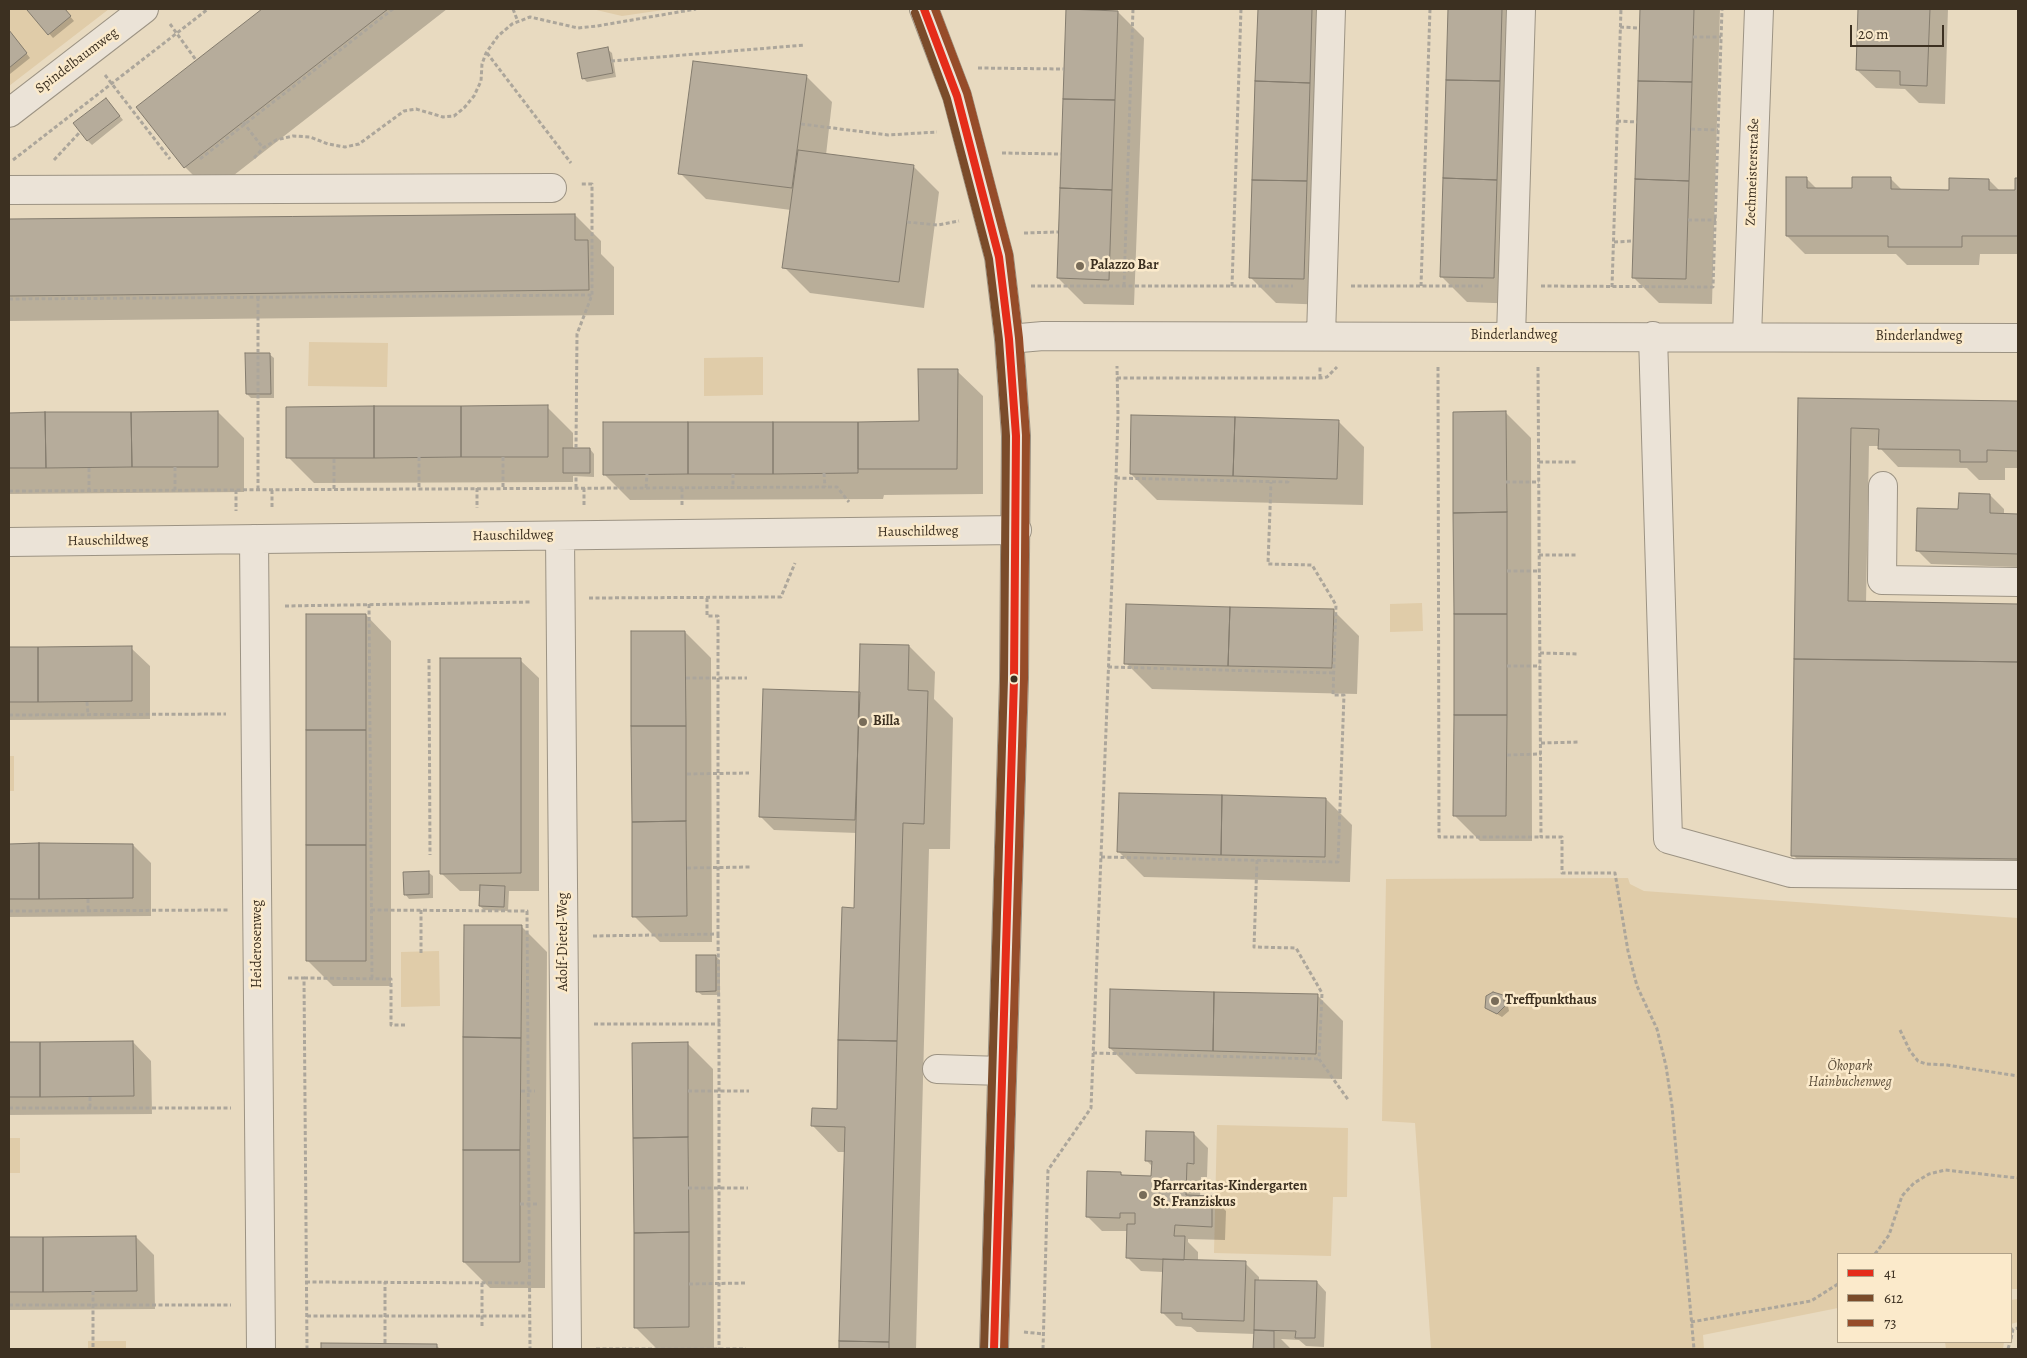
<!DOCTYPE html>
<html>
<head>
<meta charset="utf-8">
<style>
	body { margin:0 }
	#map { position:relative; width:2027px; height:1358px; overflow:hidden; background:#e8dac0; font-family:Alegreya,serif }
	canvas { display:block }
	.frame { position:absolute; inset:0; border:10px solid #3c3021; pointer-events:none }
	.legend { position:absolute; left:1837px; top:1253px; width:175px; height:90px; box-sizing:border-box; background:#fbeacb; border:1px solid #afa087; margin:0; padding:6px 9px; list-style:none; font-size:15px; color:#3c3021 }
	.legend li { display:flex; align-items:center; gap:10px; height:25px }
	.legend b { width:25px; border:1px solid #afa087 }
	.scale { position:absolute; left:1850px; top:25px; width:94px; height:22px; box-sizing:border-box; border:2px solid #3c3021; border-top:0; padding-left:6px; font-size:15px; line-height:18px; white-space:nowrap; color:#3c3021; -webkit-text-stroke:4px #fbeacb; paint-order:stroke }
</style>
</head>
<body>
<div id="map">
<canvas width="2027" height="1358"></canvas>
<div class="frame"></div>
<ul class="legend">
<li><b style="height:6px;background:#e52c1a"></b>41</li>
<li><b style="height:6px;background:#7a4b2a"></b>612</li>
<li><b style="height:6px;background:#964c29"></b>73</li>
</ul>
<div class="scale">20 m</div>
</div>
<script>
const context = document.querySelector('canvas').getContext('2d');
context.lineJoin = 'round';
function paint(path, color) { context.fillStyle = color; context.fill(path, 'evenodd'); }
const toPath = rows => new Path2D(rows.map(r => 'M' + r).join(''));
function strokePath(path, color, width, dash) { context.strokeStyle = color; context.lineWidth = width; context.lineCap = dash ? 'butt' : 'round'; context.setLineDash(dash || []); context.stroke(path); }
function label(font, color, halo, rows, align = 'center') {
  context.font = font + ' Alegreya,serif'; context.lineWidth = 5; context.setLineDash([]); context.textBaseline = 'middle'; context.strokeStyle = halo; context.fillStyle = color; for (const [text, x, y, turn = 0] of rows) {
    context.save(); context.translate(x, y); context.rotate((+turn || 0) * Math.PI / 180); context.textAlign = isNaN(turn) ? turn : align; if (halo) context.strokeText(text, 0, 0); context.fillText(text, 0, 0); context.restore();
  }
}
const green = toPath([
	[9,9,109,9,9,86],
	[592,9,670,9,622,16],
	[309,342,388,343,387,387,308,386],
	[763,357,763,395,704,396,704,358],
	[1422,603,1423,631,1390,632,1390,604],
	[9,756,14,756,14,791,9,791],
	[1628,878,1630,884,1644,891,2018,918,2018,1289,2011,1289,2011,1254,1838,1254,1838,1308,1703,1335,1704,1349,1431,1349,1415,1123,1382,1121,1386,879],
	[439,951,440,1006,401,1007,401,952],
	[1217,1125,1348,1128,1347,1197,1333,1197,1331,1256,1214,1253],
	[9,1138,20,1138,20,1173,9,1173],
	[2018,1299,2018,1322,2011,1324,2011,1300],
	[88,1341,126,1341,126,1349,88,1349],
	[1945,1342,2004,1342,2003,1349,1946,1349]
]);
const shadow = toPath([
	[31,9,64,9,74,21,53,38,29,10],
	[264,9,447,9,211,193,185,167,138,107],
	[1259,9,1338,9,1329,305,1276,303,1250,277],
	[1449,9,1529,9,1520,304,1467,302,1441,276],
	[1641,9,1720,9,1712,304,1659,303,1633,277],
	[1859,9,1948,9,1945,104,1919,103,1905,89,1876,88,1857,70],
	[1118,12,1144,38,1134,305,1084,304,1058,278],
	[9,31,30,58,10,74,9,73],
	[607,49,612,53,616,77,587,82,583,78],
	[806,76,832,102,826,155,913,166,939,192,924,308,810,293,784,267,791,210,706,199,680,173],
	[106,99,123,120,92,145,88,141],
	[1806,178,1818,190,1853,189,1891,179,1903,191,1950,191,1989,180,2000,191,2016,191,2016,179,2018,179,2018,254,1980,254,1979,265,1907,265,1896,254,1805,254,1787,236],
	[575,215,601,241,601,254,614,267,614,315,9,321,9,221],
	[269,354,274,358,274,398,251,398,247,394],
	[957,371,983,396,983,494,884,495,883,499,630,500,604,474,920,423],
	[1800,399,2018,402,2018,468,2005,468,2005,480,1979,480,1967,468,1898,467,1880,448,1880,446,1869,446,1866,603,2018,605,2018,876,1811,873,1793,855],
	[547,407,573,433,573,449,590,449,594,454,594,477,573,476,573,482,314,483,288,457],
	[218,412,244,438,244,492,9,494,9,414],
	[1505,412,1531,438,1532,841,1480,841,1454,815,1454,413],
	[1338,421,1364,447,1363,505,1157,500,1131,474],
	[1990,495,2004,509,2004,514,2018,515,2018,567,1931,564,1917,550,1959,510],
	[1333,610,1359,636,1357,694,1152,689,1126,663],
	[366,615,391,641,391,986,333,986,307,960],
	[685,632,711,658,712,942,660,942,634,916],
	[909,646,935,672,934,699,953,718,950,849,929,849,916,1349,840,1349,846,1152,838,1152,813,1126,838,1110,855,909,857,833,774,830,760,816,860,693],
	[9,648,131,648,150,666,150,719,9,720],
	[520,660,539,678,539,891,509,891,508,911,484,910,480,906,481,891,460,891,441,873],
	[1326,799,1352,825,1350,882,1144,877,1118,851],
	[9,845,133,845,151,863,151,916,9,917],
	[428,872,433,876,433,898,409,899,405,894],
	[521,926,547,952,545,1288,490,1288,464,1262],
	[715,956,720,960,720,995,702,995,697,991],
	[1317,995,1343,1021,1342,1079,1136,1074,1110,1048],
	[1503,996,1507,1001,1509,1011,1502,1017,1487,1008],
	[133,1042,151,1061,152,1114,9,1115,9,1043],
	[687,1043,713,1069,714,1349,657,1349,635,1327],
	[1194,1134,1208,1148,1207,1177,1201,1177,1200,1197,1212,1197,1226,1211,1225,1240,1188,1239,1188,1242,1198,1252,1198,1261,1245,1263,1259,1277,1259,1281,1317,1282,1326,1292,1324,1347,1306,1346,1299,1340,1281,1339,1291,1349,1254,1349,1255,1334,1197,1332,1191,1327,1176,1326,1162,1312,1163,1272,1141,1271,1127,1257,1128,1231,1102,1231,1088,1217,1120,1173,1124,1176,1152,1177,1153,1167,1147,1161],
	[136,1237,154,1255,155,1309,9,1310,9,1238],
	[323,1344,436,1345,440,1349,322,1349]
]);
const building = toPath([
	[29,9,65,9,71,16,48,35,27,10,29,9],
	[262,9,388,9,184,168,136,107,262,9],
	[1066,9,1118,11,1115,100,1063,99,1066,9],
	[1258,9,1312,9,1310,83,1255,81,1258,9],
	[1448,9,1502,9,1500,81,1446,80,1448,9],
	[1640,9,1694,9,1692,82,1638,81,1640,9],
	[1858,9,1930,9,1927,86,1900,85,1900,71,1856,70,1858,9],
	[9,30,27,53,9,68,9,30],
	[608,47,613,73,582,79,577,53,608,47],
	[693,61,807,75,792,188,678,174,693,61],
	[1446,80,1500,81,1497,180,1443,178,1446,80],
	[1255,81,1310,83,1307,181,1252,180,1255,81],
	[1638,81,1692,82,1689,181,1635,179,1638,81],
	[106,98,120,116,87,141,73,123,106,98],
	[1063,99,1115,100,1112,190,1060,188,1063,99],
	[798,150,914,165,899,282,782,268,798,150],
	[1786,177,1807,177,1807,188,1852,188,1852,177,1891,177,1891,189,1949,190,1949,178,1989,179,1989,190,2015,190,2015,178,2018,178,2018,236,1962,236,1962,247,1888,247,1888,236,1786,236,1786,177],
	[1443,178,1497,180,1494,278,1440,277,1443,178],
	[1635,179,1689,181,1686,279,1632,278,1635,179],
	[1252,180,1307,181,1304,279,1249,278,1252,180],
	[1060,188,1112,190,1109,280,1057,278,1060,188],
	[575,214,575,240,588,240,589,290,9,296,9,219,575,214],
	[245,353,270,353,271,394,246,394,245,353],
	[918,369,958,369,957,469,858,469,858,422,919,421,918,369],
	[1798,398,2018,401,2018,451,1987,450,1987,462,1960,462,1960,450,1878,449,1879,429,1851,428,1848,601,2018,604,2018,662,1794,659,1798,398],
	[548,405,548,457,461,457,461,406,548,405],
	[374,406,374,458,286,458,286,407,374,406],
	[374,406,461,406,461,457,374,458,374,406],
	[218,411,218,467,132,467,131,412,218,411],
	[1506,411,1507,512,1453,513,1453,412,1506,411],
	[45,412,131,412,132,467,46,468,45,412],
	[45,412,46,468,9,468,9,413,45,412],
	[1131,415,1235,417,1233,476,1130,474,1131,415],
	[1235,417,1339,420,1337,479,1233,476,1235,417],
	[603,422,688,422,688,474,603,475,603,422],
	[688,422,773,422,773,474,688,474,688,422],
	[773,422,858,422,858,473,773,474,773,422],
	[563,448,590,448,590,473,563,473,563,448],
	[1959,493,1990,494,1990,513,2018,514,2018,554,1916,551,1917,508,1958,509,1959,493],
	[1507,512,1507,614,1454,614,1453,513,1507,512],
	[1126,604,1230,607,1228,666,1124,664,1126,604],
	[1230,607,1334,609,1332,668,1228,666,1230,607],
	[306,614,366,614,366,730,306,730,306,614],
	[1454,614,1507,614,1507,715,1454,715,1454,614],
	[631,631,685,631,686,726,631,726,631,631],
	[860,644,909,645,908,690,928,691,924,824,903,823,897,1041,838,1040,842,907,854,908,860,644],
	[132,646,132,701,38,702,38,647,132,646],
	[9,647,38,647,38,702,9,702,9,647],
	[440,658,521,658,521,873,440,874,440,658],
	[1794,659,2018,662,2018,859,1791,856,1794,659],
	[763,689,860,692,855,820,759,817,763,689],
	[1454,715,1507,715,1506,816,1453,816,1454,715],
	[631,726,686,726,686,821,632,822,631,726],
	[306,730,366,730,366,845,306,845,306,730],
	[1119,793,1222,795,1221,855,1117,852,1119,793],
	[1222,795,1326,798,1325,857,1221,855,1222,795],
	[686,821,687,916,632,917,632,822,686,821],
	[39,843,39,899,9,899,9,844,39,843],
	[39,843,133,844,133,898,39,899,39,843],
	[306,845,366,845,366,961,306,961,306,845],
	[429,871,429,894,404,895,403,872,429,871],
	[480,885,505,886,504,907,479,906,480,885],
	[464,925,522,925,521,1038,463,1037,464,925],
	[696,955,716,955,716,991,696,992,696,955],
	[1110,989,1214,992,1213,1051,1109,1048,1110,989],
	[1214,992,1318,994,1316,1054,1213,1051,1214,992],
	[1493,992,1503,995,1505,1006,1497,1014,1485,1008,1486,996,1493,992],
	[463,1037,521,1038,520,1150,463,1150,463,1037],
	[838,1040,897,1041,889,1342,839,1341,845,1127,811,1126,812,1108,837,1109,838,1040],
	[133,1041,134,1096,40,1097,40,1042,133,1041],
	[9,1042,40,1042,40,1097,9,1097,9,1042],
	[688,1042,688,1137,633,1138,632,1043,688,1042],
	[1146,1131,1194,1132,1194,1164,1187,1163,1186,1195,1212,1196,1212,1227,1175,1225,1174,1236,1185,1236,1184,1260,1126,1258,1127,1224,1135,1224,1135,1213,1120,1213,1120,1218,1086,1217,1087,1171,1121,1172,1121,1175,1151,1176,1152,1161,1145,1161,1146,1131],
	[688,1137,689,1232,634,1233,633,1138,688,1137],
	[463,1150,520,1150,520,1262,463,1262,463,1150],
	[689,1232,689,1327,634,1328,634,1233,689,1232],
	[136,1236,137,1291,43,1292,43,1237,136,1236],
	[9,1237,43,1237,43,1292,9,1292,9,1237],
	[1163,1259,1246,1261,1244,1321,1182,1319,1182,1313,1161,1313,1163,1259],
	[1255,1280,1317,1281,1315,1338,1295,1338,1296,1331,1254,1330,1255,1280],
	[1254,1330,1274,1331,1274,1349,1253,1349,1254,1330],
	[839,1341,889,1342,889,1349,839,1349,839,1341],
	[321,1343,437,1344,437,1349,321,1349,321,1343]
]);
const path = toPath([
	[513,9,518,22],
	[170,24,196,60],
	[1620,27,1639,28],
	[1693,37,1721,37],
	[487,53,571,163],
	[611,61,805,45],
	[978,68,1064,69],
	[105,75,170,159],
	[1617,121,1637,122],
	[243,122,263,148],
	[801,124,888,135,937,132],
	[1691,129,1718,130],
	[1002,153,1061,154],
	[254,158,263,148,276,140,293,136,310,137,328,144,345,147,359,144,404,111,416,109,443,117,454,116,464,108,474,96,481,81,482,64,486,53,498,36,512,24,530,17,578,28,597,26,696,9],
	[200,159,393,9],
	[13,160,208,9],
	[54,160,80,132],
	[1688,220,1716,220],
	[907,222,938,225,959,221],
	[1024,233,1058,232],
	[1614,242,1633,241],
	[1031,286,1293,286],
	[1124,286,1133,9],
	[1232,286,1241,9],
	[1351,286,1483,286],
	[1421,286,1430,9],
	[1541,286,1713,287,1722,9],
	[1612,287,1621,9],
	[258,297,258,490],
	[9,299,592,295],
	[1438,367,1439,837,1541,837],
	[1538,367,1541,837,1562,837,1562,873,1615,873,1628,951,1637,986,1657,1029,1666,1066,1672,1106,1694,1349],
	[1117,378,1320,378,1327,377,1337,367],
	[1320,378,1320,366],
	[576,448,577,334,592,295,592,184,581,184],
	[419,457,419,489],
	[503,457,503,488],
	[1539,462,1577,462],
	[175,467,175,490],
	[89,468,89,491],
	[824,473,825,487],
	[733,474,733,487],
	[1116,478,1288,482,1288,478],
	[1506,482,1539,482],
	[477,488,477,508],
	[576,488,576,476],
	[584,488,584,505],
	[646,488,647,474],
	[682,488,682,505],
	[334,489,334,458],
	[236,490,236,511],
	[272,490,272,509],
	[9,491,837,487,849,502],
	[1539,555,1578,555],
	[1507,571,1539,571],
	[589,598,781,597,795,563],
	[369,604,372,979],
	[285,606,531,602],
	[1540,653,1579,654],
	[429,659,430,855],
	[1507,666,1540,666],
	[1108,667,1334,673],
	[686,678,747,678],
	[87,702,88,715],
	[9,715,226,714],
	[1541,743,1580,742],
	[1507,755,1541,754],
	[687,774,749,773],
	[1101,857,1338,862,1344,695,1333,695,1336,605,1312,565,1268,564,1271,482],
	[1257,860,1254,947,1296,948,1322,993,1319,1059,1349,1101],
	[687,868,750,867],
	[88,899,88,911],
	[371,910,527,911,530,1349],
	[421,910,421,955],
	[9,911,228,910],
	[718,934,719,1024],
	[593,936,718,934,718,616,707,616,707,597],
	[288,978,304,978,307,1349],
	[304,978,391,979,391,1025,406,1025],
	[594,1024,719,1024,719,1349],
	[1900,1030,1910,1051,1918,1061,1926,1064,1947,1065,2018,1076],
	[1093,1053,1319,1059],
	[521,1091,535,1091],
	[688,1091,749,1091],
	[90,1097,90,1108],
	[9,1108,231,1108],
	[688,1188,748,1188],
	[520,1204,537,1204],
	[1875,1254,1889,1235,1902,1196,1914,1183,1929,1174,1945,1170,2018,1178],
	[306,1282,529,1283],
	[482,1283,482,1328],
	[689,1284,746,1283],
	[93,1291,93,1349],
	[9,1305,231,1305],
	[307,1316,530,1316],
	[1691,1322,1811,1301,1838,1284],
	[1024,1332,1043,1334],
	[2011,1339,2013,1329,2018,1328],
	[385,1343,385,1282],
	[596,1349,746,1349],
	[1043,1349,1048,1170,1091,1108,1116,478,1118,415,1117,366],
	[2008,1349,2010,1342]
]);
const minor = toPath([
	[924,9,957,96,999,257,1009,339,1016,436,1014,679,994,1349],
	[9,113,144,9],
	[9,190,552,188],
	[1321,336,1331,9],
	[1511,336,1521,9],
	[1653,336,1668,839,1791,873,2018,875],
	[1747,336,1759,9],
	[1009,339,1043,336,2018,338],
	[1883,486,1882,580,2018,582],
	[560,536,567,1349],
	[254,539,261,1349],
	[9,542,1017,530],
	[937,1069,1002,1071]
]);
const bus1 = toPath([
	[924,9,957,96,999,257,1009,339,1016,436,1014,679,994,1349]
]);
const bus2 = toPath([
	[915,13,947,99,989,259,999,340,1006,436,1004,679,984,1349]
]);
const bus3 = toPath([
	[935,9,967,93,1009,254,1019,338,1026,435,1024,679,1004,1349]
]);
const markers = [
	[1080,266,5,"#786c59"],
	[1014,679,4.5,"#3c3021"],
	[863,722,5,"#786c59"],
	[1495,1001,5,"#786c59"],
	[1143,1195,5,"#786c59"]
];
const streetNames = [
	["Spindelbaumweg",77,61,-37],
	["Zechmeisterstraße",1753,172,-88],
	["Binderlandweg",1514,336],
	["Binderlandweg",1919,337],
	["Hauschildweg",918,532,-1],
	["Hauschildweg",513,536,-1],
	["Hauschildweg",108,541,-1],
	["Adolf-Dietel-Weg",564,942,-90],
	["Heiderosenweg",258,944,-90]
];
const poiNames = [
	["Palazzo Bar",1090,266],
	["Billa",873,722],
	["Treffpunkthaus",1505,1001],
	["Pfarrcaritas-Kindergarten",1153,1187],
	["St. Franziskus",1153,1203]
];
const parkNames = [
	["Ökopark",1850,1067],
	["Hainbuchenweg",1850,1083]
];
paint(green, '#e0cca9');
paint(shadow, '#0003');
paint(building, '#b6ac9b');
strokePath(building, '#847c6e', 1);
strokePath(minor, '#9c9383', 30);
strokePath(path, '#aca69b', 3, [4, 2.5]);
strokePath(minor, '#ebe3d7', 28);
strokePath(bus1, '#e52c1a', 8);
strokePath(bus2, '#7a4b2a', 8);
strokePath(bus3, '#964c29', 8);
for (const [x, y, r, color] of markers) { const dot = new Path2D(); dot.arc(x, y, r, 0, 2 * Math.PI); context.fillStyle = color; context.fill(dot); strokePath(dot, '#fbeacb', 2); }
label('14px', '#3c3021', '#fbeacb', streetNames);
label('bold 14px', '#3c3021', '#fbeacb', poiNames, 'left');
label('italic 14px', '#5b4d39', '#fbeacb', parkNames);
</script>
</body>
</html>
